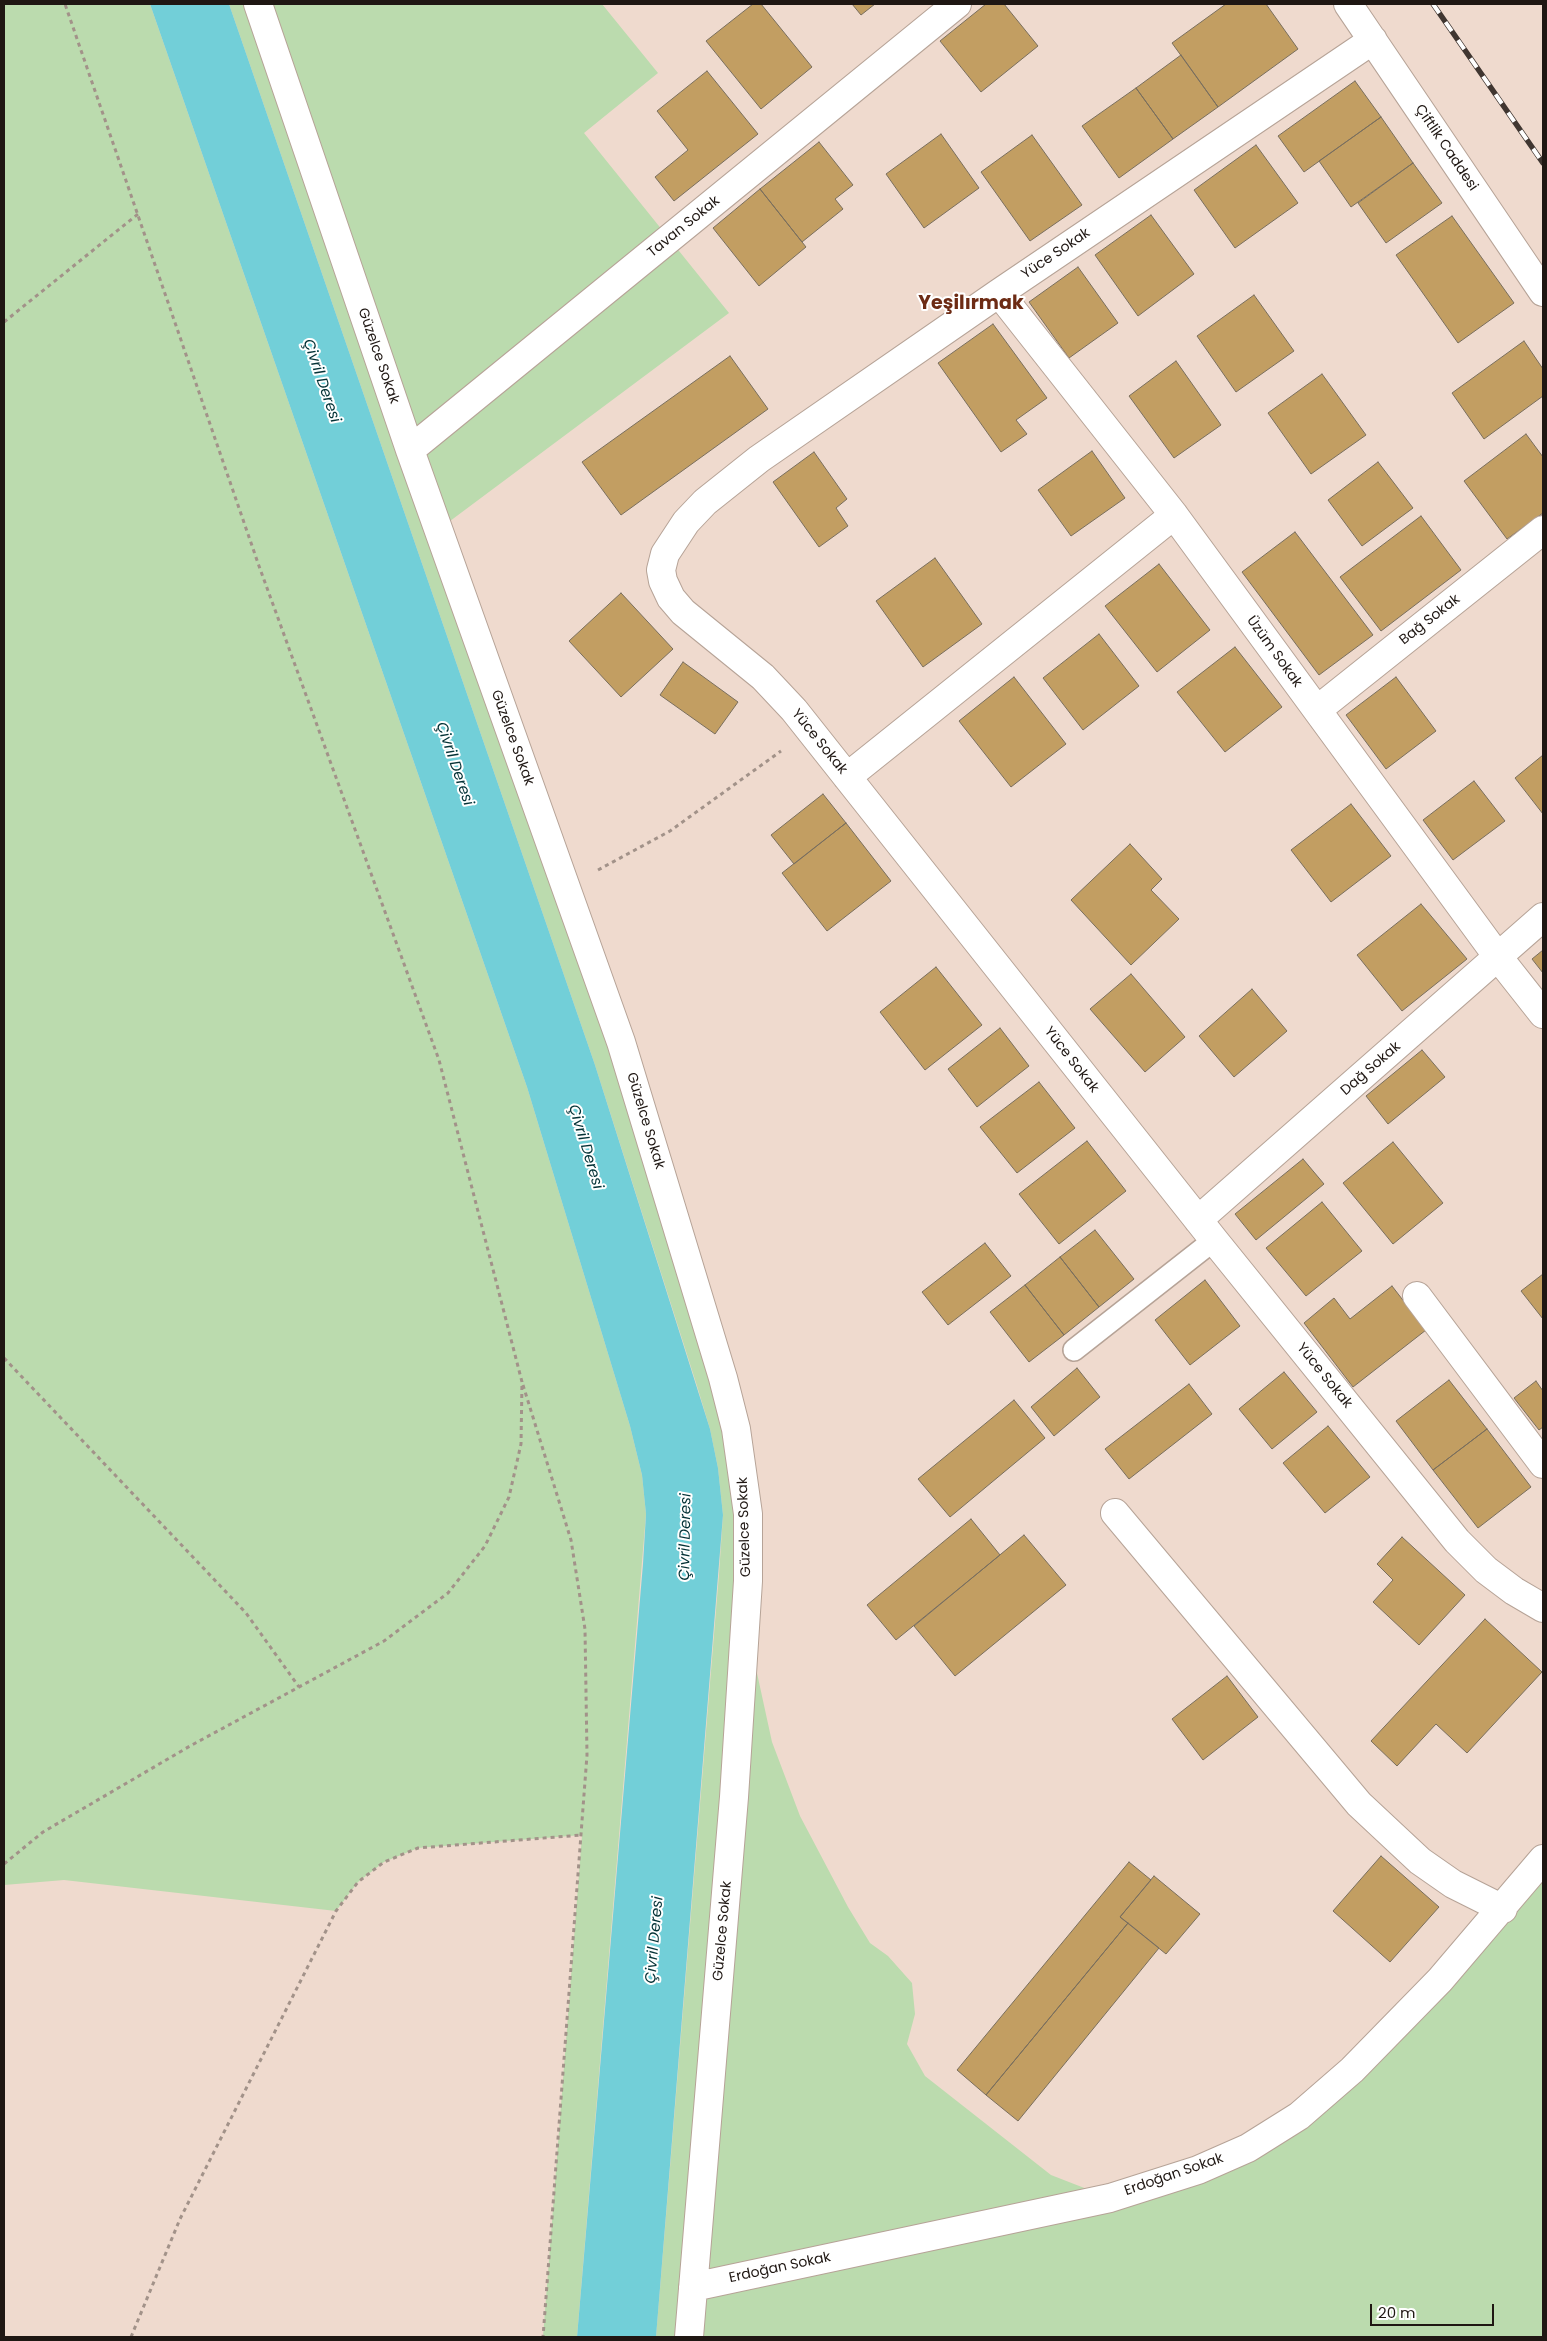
<!DOCTYPE html>
<html>
<head>
<meta charset="utf-8">
<style>
	body { margin:0 }
	#map { position:relative; width:1547px; height:2341px; overflow:hidden; background:#efdace; font-family:Poppins,sans-serif }
	canvas { display:block }
	.frame { position:absolute; inset:0; border:5px solid #1f1713; pointer-events:none }
	.scale { position:absolute; left:1370px; top:2304px; width:124px; height:22px; box-sizing:border-box; border:2px solid #1f1713; border-top:0; padding-left:6px; font-size:15px; line-height:18px; white-space:nowrap; color:#1f1713; -webkit-text-stroke:4px #fff; paint-order:stroke }
</style>
</head>
<body>
<div id="map">
<canvas width="1547" height="2341"></canvas>
<div class="frame"></div>
<div class="scale">20 m</div>
</div>
<script>
const context = document.querySelector('canvas').getContext('2d');
context.lineJoin = 'round';
function paint(path, color) { context.fillStyle = color; context.fill(path, 'evenodd'); }
const toPath = rows => new Path2D(rows.map(r => 'M' + r).join(''));
function strokePath(path, color, width, dash) { context.strokeStyle = color; context.lineWidth = width; context.lineCap = dash ? 'butt' : 'round'; context.setLineDash(dash || []); context.stroke(path); }
function label(font, color, halo, rows, align = 'center') {
  context.font = font + ' Poppins,sans-serif'; context.lineWidth = 4; context.setLineDash([]); context.textBaseline = 'middle'; context.strokeStyle = halo; context.fillStyle = color; for (const [text, x, y, turn = 0] of rows) {
    context.save(); context.translate(x, y); context.rotate((+turn || 0) * Math.PI / 180); context.textAlign = isNaN(turn) ? turn : align; if (halo) context.strokeText(text, 0, 0); context.fillText(text, 0, 0); context.restore();
  }
}
const green = toPath([
	[4,4,150,4,527,1087,630,1426,642,1475,646,1514,577,2337,543,2337,582,1835,418,1848,384,1862,358,1882,336,1911,64,1880,4,1885],
	[229,4,602,4,658,73,584,133,729,313,438,530,723,1378,745,1618,772,1742,800,1816,848,1907,870,1943,888,1956,912,1983,915,2014,907,2044,925,2076,1051,2175,1110,2198,1299,2116,1543,1859,1543,2337,656,2337,719,1574,723,1515,718,1468,710,1429,697,1386,595,1065]
]);
const water = toPath([
	[150,4,229,4,595,1065,710,1429,718,1468,723,1515,656,2337,577,2337,643,1564,646,1514,642,1475,630,1426,527,1087]
]);
const building = toPath([
	[753,4,761,4,812,67,761,109,706,41,753,4],
	[852,4,875,4,861,15,852,4],
	[986,4,1004,4,1038,46,981,92,940,41,986,4],
	[1226,4,1266,4,1298,49,1218,107,1172,43,1226,4],
	[1181,55,1218,107,1173,139,1136,88,1181,55],
	[707,71,758,134,674,201,655,177,688,150,657,111,707,71],
	[1355,81,1381,117,1304,172,1278,136,1355,81],
	[1136,88,1173,139,1119,178,1082,126,1136,88],
	[1381,117,1413,163,1351,207,1319,161,1381,117],
	[941,134,979,188,924,228,886,174,941,134],
	[1032,135,1082,205,1030,241,981,172,1032,135],
	[819,142,853,185,835,199,843,209,802,242,760,189,819,142],
	[1256,145,1298,203,1235,248,1194,190,1256,145],
	[1413,163,1442,203,1386,243,1358,203,1413,163],
	[760,189,806,247,759,286,713,228,760,189],
	[1151,215,1194,274,1138,316,1095,255,1151,215],
	[1452,216,1514,303,1458,343,1396,255,1452,216],
	[1078,267,1118,323,1069,358,1029,302,1078,267],
	[1254,295,1294,351,1236,392,1197,336,1254,295],
	[993,324,1047,398,1016,420,1027,434,1001,452,938,363,993,324],
	[1524,341,1543,369,1543,396,1484,439,1452,393,1524,341],
	[730,356,768,409,621,515,582,462,730,356],
	[1176,361,1221,425,1174,458,1129,396,1176,361],
	[1322,374,1366,435,1311,474,1268,413,1322,374],
	[1526,434,1543,457,1543,513,1507,539,1464,481,1526,434],
	[1092,451,1125,498,1071,536,1038,490,1092,451],
	[814,452,847,499,836,508,848,526,819,547,773,482,814,452],
	[1378,462,1413,508,1362,546,1328,500,1378,462],
	[1421,516,1461,570,1381,631,1340,577,1421,516],
	[1295,532,1373,635,1319,675,1242,572,1295,532],
	[935,558,982,624,923,667,876,601,935,558],
	[1159,564,1210,630,1157,672,1105,606,1159,564],
	[621,593,673,649,621,697,569,641,621,593],
	[1099,634,1139,686,1083,730,1043,678,1099,634],
	[1235,647,1282,707,1225,752,1177,692,1235,647],
	[683,662,738,702,715,734,660,695,683,662],
	[1014,677,1066,744,1011,787,959,721,1014,677],
	[1396,677,1436,731,1386,769,1346,715,1396,677],
	[1543,755,1543,814,1515,778,1543,755],
	[1474,781,1505,821,1453,860,1423,820,1474,781],
	[823,794,846,823,794,864,771,835,823,794],
	[1351,804,1391,856,1331,902,1291,850,1351,804],
	[846,823,891,881,827,931,782,873,846,823],
	[1130,844,1162,879,1151,890,1179,919,1131,965,1071,900,1130,844],
	[1421,904,1467,959,1402,1011,1357,955,1421,904],
	[1543,950,1543,973,1532,959,1543,950],
	[936,967,982,1025,925,1070,880,1012,936,967],
	[1131,974,1185,1037,1145,1072,1090,1009,1131,974],
	[1252,989,1287,1031,1234,1077,1199,1036,1252,989],
	[1000,1028,1029,1066,977,1107,948,1069,1000,1028],
	[1422,1050,1445,1077,1388,1124,1366,1096,1422,1050],
	[1039,1082,1075,1128,1017,1173,980,1127,1039,1082],
	[1087,1141,1126,1191,1059,1244,1019,1194,1087,1141],
	[1393,1142,1443,1203,1393,1244,1343,1183,1393,1142],
	[1303,1159,1324,1184,1256,1240,1235,1214,1303,1159],
	[1322,1202,1362,1251,1306,1296,1266,1248,1322,1202],
	[1095,1230,1134,1279,1099,1307,1060,1257,1095,1230],
	[985,1243,1011,1276,948,1325,922,1292,985,1243],
	[1060,1257,1099,1307,1064,1335,1025,1285,1060,1257],
	[1543,1274,1543,1319,1521,1291,1543,1274],
	[1205,1280,1240,1326,1190,1365,1155,1320,1205,1280],
	[1025,1285,1064,1335,1029,1362,990,1312,1025,1285],
	[1392,1286,1426,1330,1353,1387,1304,1323,1334,1298,1350,1319,1392,1286],
	[1077,1368,1100,1397,1054,1436,1031,1407,1077,1368],
	[1284,1372,1317,1412,1272,1449,1239,1409,1284,1372],
	[1449,1380,1487,1429,1433,1470,1396,1421,1449,1380],
	[1536,1381,1543,1391,1543,1427,1539,1430,1514,1398,1536,1381],
	[1189,1384,1212,1414,1129,1479,1105,1449,1189,1384],
	[1014,1400,1045,1438,950,1517,918,1479,1014,1400],
	[1328,1426,1370,1477,1325,1513,1283,1463,1328,1426],
	[1487,1429,1531,1487,1478,1528,1433,1470,1487,1429],
	[971,1519,1000,1555,896,1640,867,1605,971,1519],
	[1024,1535,1066,1585,955,1676,914,1626,1024,1535],
	[1402,1537,1465,1595,1419,1645,1373,1602,1393,1580,1377,1564,1402,1537],
	[1485,1619,1542,1672,1467,1753,1436,1724,1397,1766,1371,1741,1485,1619],
	[1227,1676,1258,1717,1203,1760,1172,1719,1227,1676],
	[1381,1856,1439,1907,1390,1962,1333,1911,1381,1856],
	[1129,1862,1151,1880,1120,1917,1128,1923,986,2095,957,2070,1129,1862],
	[1154,1876,1200,1914,1166,1954,1120,1917,1154,1876],
	[1128,1923,1159,1948,1018,2121,986,2095,1128,1923]
]);
const path = toPath([
	[4,322,138,214],
	[598,870,670,831,781,751],
	[4,1358,246,1613,299,1687],
	[523,1385,571,1540,585,1629,587,1755,543,2337],
	[4,1864,43,1832,190,1746,384,1641,448,1593,485,1546,509,1497,521,1444,522,1382,439,1060,259,566,65,4],
	[131,2337,180,2219,336,1911,358,1882,384,1862,418,1848,582,1835]
]);
const lane = toPath([
	[1074,1350,1214,1240]
]);
const street = toPath([
	[258,4,410,450,621,1042,723,1378,736,1429,748,1514,748,1581,734,1797,689,2337],
	[1348,4,1543,292],
	[1373,40,999,293,759,459,705,502,686,522,665,554,661,570,663,581,671,598,683,612,763,677,794,710,1214,1240,1457,1541,1486,1570,1514,1591,1543,1608],
	[999,293,1174,515,1498,957,1543,1014],
	[410,450,957,4],
	[1317,710,1543,530],
	[847,777,1174,515],
	[1198,1220,1543,917],
	[1417,1296,1543,1464],
	[1115,1513,1359,1804,1420,1861,1453,1884,1503,1909],
	[693,2287,1110,2198,1198,2170,1248,2148,1299,2116,1352,2070,1440,1980,1543,1859]
]);
const rail = toPath([
	[1433,4,1543,163]
]);
const streetNames = [
	["Çiftlik Caddesi",1446,148,56],
	["Tavan Sokak",684,227,-39],
	["Yüce Sokak",1056,254,-34],
	["Güzelce Sokak",378,356,71],
	["Bağ Sokak",1430,620,-38],
	["Üzüm Sokak",1274,652,54],
	["Güzelce Sokak",512,738,70],
	["Yüce Sokak",819,742,51],
	["Yüce Sokak",1071,1060,52],
	["Dağ Sokak",1371,1069,-41],
	["Güzelce Sokak",645,1121,73],
	["Yüce Sokak",1324,1376,51],
	["Güzelce Sokak",745,1527,-92],
	["Güzelce Sokak",723,1931,-85],
	["Erdoğan Sokak",1174,2175,-19],
	["Erdoğan Sokak",780,2268,-12]
];
const waterNames = [
	["Çivril Deresi",321,381,71],
	["Çivril Deresi",454,764,71],
	["Çivril Deresi",585,1147,73],
	["Çivril Deresi",686,1537,-89],
	["Çivril Deresi",655,1940,-85]
];
const districtNames = [
	["Yeşilırmak",971,304]
];
paint(green, '#bbdbae');
paint(water, '#72cfd8');
paint(building, '#c29e62');
strokePath(building, '#796e5d', 1);
strokePath(lane, '#b6a397', 24);
strokePath(street, '#b6a397', 30);
strokePath(path, '#a29289', 3, [4, 4]);
strokePath(lane, '#fff', 21);
strokePath(street, '#fff', 28);
strokePath(rail, '#403631', 5.5);
strokePath(rail, '#fff', 4, [11]);
label('14px', '#1f1713', '#fff', streetNames);
label('italic 15px', '#033236', '#fff', waterNames);
label('bold 19px', '#6d2b14', '#fff', districtNames);
</script>
</body>
</html>
